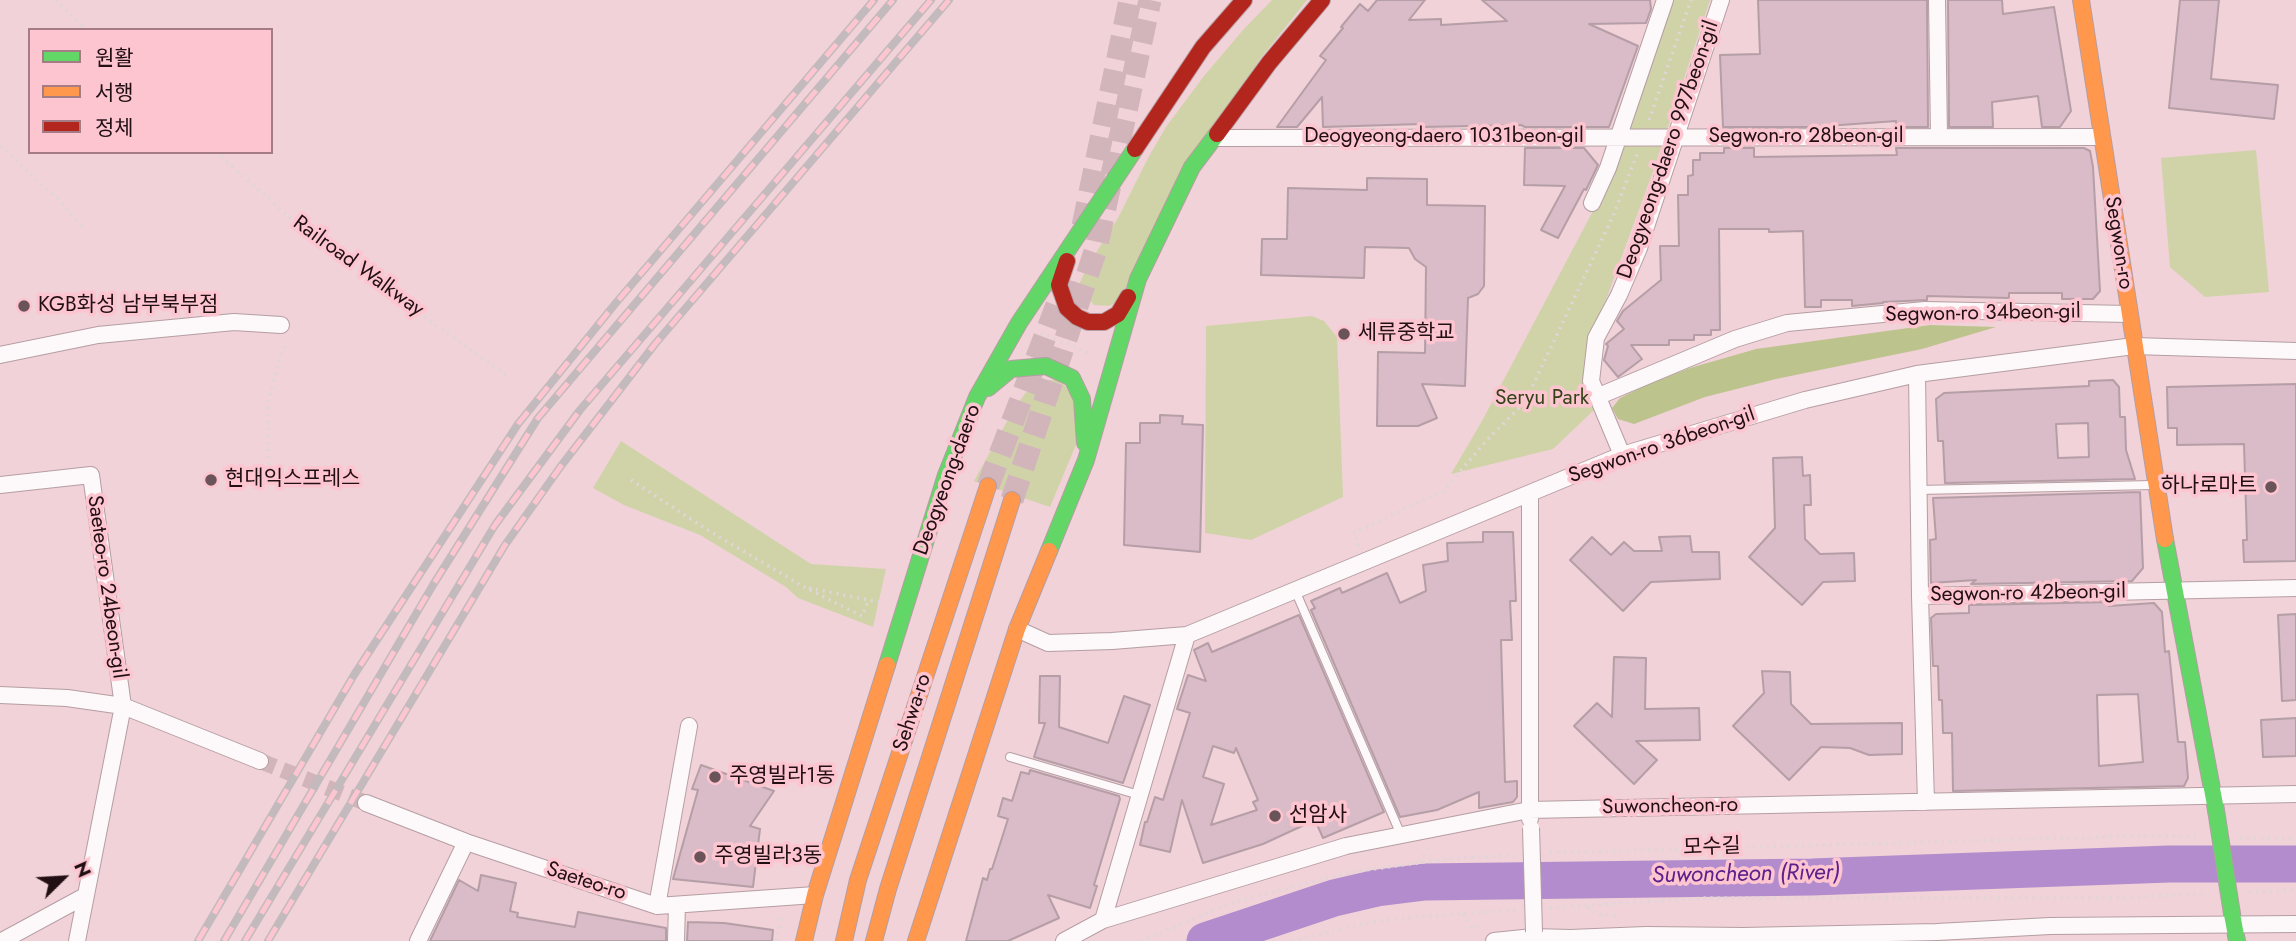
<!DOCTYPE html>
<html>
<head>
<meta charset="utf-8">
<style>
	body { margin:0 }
	#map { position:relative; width:2296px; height:941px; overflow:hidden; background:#f0d2d8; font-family:Jost,"Noto Sans KR",sans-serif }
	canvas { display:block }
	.legend { position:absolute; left:28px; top:28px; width:245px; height:126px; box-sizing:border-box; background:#fdc5d0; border:2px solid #a57c85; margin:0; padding:9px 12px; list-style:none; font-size:21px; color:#220f14 }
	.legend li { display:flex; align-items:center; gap:14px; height:35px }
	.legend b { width:35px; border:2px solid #a57c85 }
	.north { position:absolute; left:28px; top:843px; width:70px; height:70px; -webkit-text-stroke:5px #fdc5d0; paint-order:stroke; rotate:66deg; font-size:19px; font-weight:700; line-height:28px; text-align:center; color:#220f14 }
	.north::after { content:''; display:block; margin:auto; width:24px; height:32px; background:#220f14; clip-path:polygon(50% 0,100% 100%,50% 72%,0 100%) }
</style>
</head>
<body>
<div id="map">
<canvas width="2296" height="941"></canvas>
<ul class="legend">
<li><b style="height:9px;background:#63d668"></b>원활</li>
<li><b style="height:9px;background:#ff974d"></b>서행</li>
<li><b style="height:9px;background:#b3261e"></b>정체</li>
</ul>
<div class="north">N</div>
</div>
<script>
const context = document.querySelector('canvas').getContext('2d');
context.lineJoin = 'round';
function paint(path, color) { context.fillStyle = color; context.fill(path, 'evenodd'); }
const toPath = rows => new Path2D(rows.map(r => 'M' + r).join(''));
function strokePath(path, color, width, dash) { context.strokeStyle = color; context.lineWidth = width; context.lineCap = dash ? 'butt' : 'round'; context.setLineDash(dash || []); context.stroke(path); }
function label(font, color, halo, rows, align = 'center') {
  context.font = font + ' Jost,"Noto Sans KR",sans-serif'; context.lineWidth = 7; context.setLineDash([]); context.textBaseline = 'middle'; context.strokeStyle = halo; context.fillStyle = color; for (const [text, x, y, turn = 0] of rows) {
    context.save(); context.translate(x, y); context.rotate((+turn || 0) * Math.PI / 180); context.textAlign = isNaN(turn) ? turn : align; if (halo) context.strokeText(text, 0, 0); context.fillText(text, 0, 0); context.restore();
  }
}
const green = toPath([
	[1272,0,1307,0,1260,59,1121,300,1109,306,1094,305,1078,287,1087,267,1118,218,1148,158,1166,127,1204,76,1243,30],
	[1674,0,1710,0,1655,166,1593,335,1583,387,1594,410,1553,449,1451,474,1482,421,1613,173],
	[2256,150,2269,292,2205,297,2170,267,2161,158],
	[1312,316,1324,321,1337,337,1343,497,1251,540,1205,533,1206,326],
	[1043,380,1057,380,1065,386,1073,398,1080,435,1050,507,974,481,1015,407,1031,386],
	[621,441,811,564,886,569,873,627,798,598,786,587,700,535,624,505,593,488]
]);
const forest = toPath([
	[1930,325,1996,327,1922,349,1776,379,1705,397,1634,424,1618,419,1612,408,1620,398,1648,384,1690,368,1756,349]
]);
const river = toPath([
	[1205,941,1334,898,1377,888,1425,882,1812,877,2169,864,2296,864]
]);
const building = toPath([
	[1377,0,1425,0,1409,20,1441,19,1441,25,1507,21,1482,0,1650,0,1651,9,1646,23,1589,24,1638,46,1609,127,1525,127,1521,125,1422,127,1421,124,1323,127,1322,97,1297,127,1277,127,1326,60,1320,56,1343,28,1341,27,1360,4,1368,11,1377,0],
	[1758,0,1927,0,1928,127,1896,127,1896,121,1813,127,1723,127,1720,55,1760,54,1758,0],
	[1948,0,2002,0,2003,14,2054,7,2071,111,2060,127,2042,127,2038,96,1992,102,1993,127,1949,127,1948,0],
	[2180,0,2219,0,2211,79,2278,85,2274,119,2169,108,2180,0],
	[1525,148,1584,148,1598,165,1586,190,1584,189,1558,238,1541,230,1565,186,1524,185,1525,148],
	[1724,148,1754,148,1754,157,1897,155,1896,148,2084,148,2090,151,2093,167,2100,291,2093,299,2062,299,2062,293,2009,293,2009,298,1927,296,1927,300,1883,302,1883,303,1852,306,1852,300,1821,300,1821,307,1805,307,1803,231,1769,232,1769,229,1719,229,1720,330,1711,330,1711,335,1694,335,1694,340,1669,340,1669,345,1631,345,1642,359,1618,377,1604,360,1608,346,1606,344,1624,329,1617,321,1623,311,1661,280,1660,246,1679,246,1678,195,1688,195,1688,176,1693,175,1693,160,1700,160,1700,153,1724,153,1724,148],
	[1367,178,1427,179,1427,205,1485,206,1484,286,1478,294,1468,298,1465,386,1422,384,1437,418,1418,426,1377,426,1378,352,1425,353,1426,267,1415,259,1409,248,1365,247,1364,278,1261,275,1262,239,1287,239,1288,188,1367,190,1367,178],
	[2113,380,2119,387,2120,417,2125,417,2126,450,2135,479,1945,483,1943,441,1938,441,1936,399,1944,393,2089,386,2089,381,2113,380],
	[2088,423,2089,457,2058,458,2056,424,2088,423],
	[2296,384,2296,561,2244,562,2243,540,2247,540,2244,444,2177,445,2177,428,2168,428,2167,387,2296,384],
	[1160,415,1183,416,1182,424,1203,425,1200,552,1124,545,1126,443,1140,443,1140,423,1160,423,1160,415],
	[1802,457,1803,476,1810,475,1811,505,1804,505,1805,539,1820,554,1854,553,1855,581,1823,582,1802,605,1749,557,1775,528,1773,458,1802,457],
	[2140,492,2143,568,2132,581,1971,584,1976,580,1931,583,1930,540,1936,539,1933,498,2140,492],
	[1483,532,1513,532,1516,601,1510,601,1512,640,1501,640,1505,782,1517,781,1517,797,1513,802,1479,808,1479,792,1437,810,1400,817,1311,610,1315,608,1311,601,1340,588,1342,593,1387,573,1400,603,1426,591,1423,565,1448,561,1447,543,1483,542,1483,532],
	[1690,536,1692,552,1719,552,1720,579,1651,582,1623,611,1570,560,1592,537,1611,555,1624,542,1634,551,1662,551,1659,537,1690,536],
	[2112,602,2109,606,2154,603,2162,612,2165,652,2169,651,2178,742,2185,742,2188,778,2184,786,1953,791,1952,733,1943,733,1942,700,1939,700,1938,666,1933,666,1931,618,1936,614,1969,613,1969,605,2112,602],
	[2138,694,2143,762,2099,766,2097,695,2138,694],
	[2296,614,2296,700,2282,701,2278,615,2296,614],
	[1299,615,1384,812,1323,838,1315,820,1263,844,1203,863,1182,800,1170,852,1140,845,1145,822,1147,822,1155,797,1163,800,1190,713,1177,709,1188,675,1206,681,1194,650,1208,643,1212,652,1299,615],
	[1213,746,1234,753,1236,748,1258,800,1253,802,1257,810,1211,825,1224,784,1203,777,1213,746],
	[1614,657,1646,658,1645,709,1699,708,1700,740,1636,741,1657,760,1634,784,1574,726,1597,703,1612,717,1614,657],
	[1762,671,1790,672,1791,704,1811,724,1902,723,1902,754,1869,755,1850,748,1821,747,1789,780,1733,726,1764,693,1762,671],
	[1040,676,1060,676,1059,727,1108,743,1124,696,1150,705,1123,783,1034,757,1045,723,1039,723,1040,676],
	[2296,718,2296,756,2263,757,2261,720,2296,718],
	[701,765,774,791,750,826,760,829,753,887,673,879,698,790,692,789,701,765],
	[1030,770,1119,796,1120,799,1094,885,1097,886,1090,908,1048,895,1059,918,1008,941,966,941,983,878,987,880,990,869,992,869,1008,819,998,816,1003,798,1012,801,1021,772,1029,774,1030,770],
	[481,875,516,883,510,911,518,913,517,917,575,927,578,912,666,928,666,941,430,941,459,880,478,891,481,875],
	[688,922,724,923,773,930,772,941,687,941,688,922]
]);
const streetTunnel = toPath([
	[260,761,366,803]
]);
const secondaryTunnel = toPath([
	[1083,226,1130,0],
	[988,486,1067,279],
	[1012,500,1096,249,1150,0]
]);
const path = toPath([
	[56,0,86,30],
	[1649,120,1691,0],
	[0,146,63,204,82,226],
	[216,152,304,230,506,375],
	[1041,333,1094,355],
	[269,479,268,403,284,342],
	[631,480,706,529,804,587,862,616,869,599],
	[1358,546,1353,533,1443,491,1488,439,1525,402,1613,216,1637,154],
	[809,588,884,603],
	[2240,838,2296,839],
	[1550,853,2139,836,2200,837],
	[1420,862,1428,849],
	[2249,892,2296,890],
	[1588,907,1596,914,1620,916],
	[1550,908,1705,898,2128,898,2206,893],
	[1463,914,1473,928,1481,928],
	[776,941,782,916],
	[1141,941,1237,901,1352,872,1446,859,1515,855],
	[1292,941,1366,923,1415,917,1518,910]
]);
const lane = toPath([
	[1918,490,2153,485],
	[1295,590,1401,835],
	[1010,757,1139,795]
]);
const street = toPath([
	[1937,0,1939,137],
	[1214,138,2101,137],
	[1592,203,1608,168,1665,0],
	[0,355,98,335,234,322,281,325],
	[1917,374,1920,596,1926,802],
	[1599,396,1735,339,1787,323,1925,310,2129,314],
	[1622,455,1591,381,1596,338,1619,295,1639,248,1721,0],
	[0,485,91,475,123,706,77,941],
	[1530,493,1530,819],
	[1920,596,2296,588],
	[1017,629,1048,643,1112,641,1187,635,1622,455,1805,400,1917,374,2134,346,2296,351],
	[0,695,67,698,123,706,260,761],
	[366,803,466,842,657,906,815,895],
	[657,906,689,726],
	[1103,920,1187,635],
	[2,941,85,896],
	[418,941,466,842],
	[676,941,677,905],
	[1064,941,1103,920,1346,846,1529,810,2296,794],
	[1494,941,1533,937,1570,938,1646,935,1743,936,1937,932,2050,926,2296,924]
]);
const fast = toPath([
	[988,388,1011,369,1046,366,1072,378,1082,399,1085,443],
	[2165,539,2216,810],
	[1049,551,1086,460,1138,279,1192,167,1217,134],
	[887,665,946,475,977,397,1019,323,1135,149],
	[2232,914,2237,941]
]);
const slow = toPath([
	[2081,0,2165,539],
	[804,941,815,895,887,665],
	[844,941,858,880,988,486],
	[874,941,888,889,1012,500],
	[916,941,1017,629,1049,551]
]);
const jam = toPath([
	[1217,134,1269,63,1322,0],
	[1135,149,1203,47,1244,0],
	[1067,261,1059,285,1067,308,1077,317,1088,322,1104,322,1118,314,1128,297]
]);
const rail = toPath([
	[198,941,354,675,518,424,615,304,874,0],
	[224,941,433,585,538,418,893,0],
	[245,941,495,525,580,410,931,0],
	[268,941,505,545,561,466,655,344,949,0]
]);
const streetBridge = toPath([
	[1531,828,1534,932]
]);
const fastBridge = toPath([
	[2216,810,2232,914]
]);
const markers = [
	[24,306,7,"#6a5359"],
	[1344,334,7,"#6a5359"],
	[211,480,7,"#6a5359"],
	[2271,487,7,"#6a5359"],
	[715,777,7,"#6a5359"],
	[1275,816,7,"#6a5359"],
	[700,857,7,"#6a5359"]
];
const streetNames = [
	["Deogyeong-daero 1031beon-gil",1444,137],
	["Segwon-ro 28beon-gil",1806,137],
	["Deogyeong-daero 997beon-gil",1669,150,-71],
	["Segwon-ro",2118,243,81],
	["Railroad Walkway",358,267,36],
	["Segwon-ro 34beon-gil",1983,314,-1],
	["Segwon-ro 36beon-gil",1662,446,-19],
	["Deogyeong-daero",948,480,-70],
	["Saeteo-ro 24beon-gil",106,587,82],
	["Segwon-ro 42beon-gil",2028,594,-1],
	["Sehwa-ro",913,713,-72],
	["Suwoncheon-ro",1670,807,-1],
	["모수길",1712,848,-2],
	["Saeteo-ro",586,882,18]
];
const poiNames = [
	["KGB화성 남부북부점",38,306],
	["세류중학교",1358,334],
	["현대익스프레스",225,480],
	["하나로마트",2257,487,"right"],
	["주영빌라1동",729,777],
	["선암사",1289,816],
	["주영빌라3동",714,857]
];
const parkNames = [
	["Seryu Park",1542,399]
];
const waterNames = [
	["Suwoncheon (River)",1746,875,-1]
];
paint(green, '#d0d3a8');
paint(forest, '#bdc38d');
strokePath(river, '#b28ccc', 37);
paint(building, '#dabbc8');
strokePath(building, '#b59ea6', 2);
strokePath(streetTunnel, '#d1b5bb', 16, [16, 8]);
strokePath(secondaryTunnel, '#d1b5bb', 23, [23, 11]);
strokePath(lane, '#b59ea3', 10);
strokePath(street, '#b59ea3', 18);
strokePath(fast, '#b59ea3', 18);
strokePath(slow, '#b59ea3', 18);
strokePath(jam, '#b59ea3', 18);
strokePath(path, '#e0d6d8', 3.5, [2, 5]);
strokePath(lane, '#fdf8f9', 8);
strokePath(street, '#fdf8f9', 16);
strokePath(fast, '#63d668', 16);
strokePath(slow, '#ff974d', 16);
strokePath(jam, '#b3261e', 16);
strokePath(rail, '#c2babc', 8);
strokePath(rail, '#fdc5d0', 5, [16]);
strokePath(streetBridge, '#b59ea3', 18, []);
strokePath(fastBridge, '#b59ea3', 18, []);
strokePath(streetBridge, '#fdf8f9', 16);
strokePath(fastBridge, '#63d668', 16);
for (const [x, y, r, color] of markers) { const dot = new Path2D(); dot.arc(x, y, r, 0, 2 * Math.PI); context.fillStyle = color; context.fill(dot); strokePath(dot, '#fdc5d0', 2.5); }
label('21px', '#220f14', '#fdc5d0', streetNames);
label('21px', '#220f14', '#fdc5d0', poiNames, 'left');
label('21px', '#344218', '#fdc5d0', parkNames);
label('italic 23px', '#5b208b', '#fdc5d0', waterNames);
</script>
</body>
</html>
